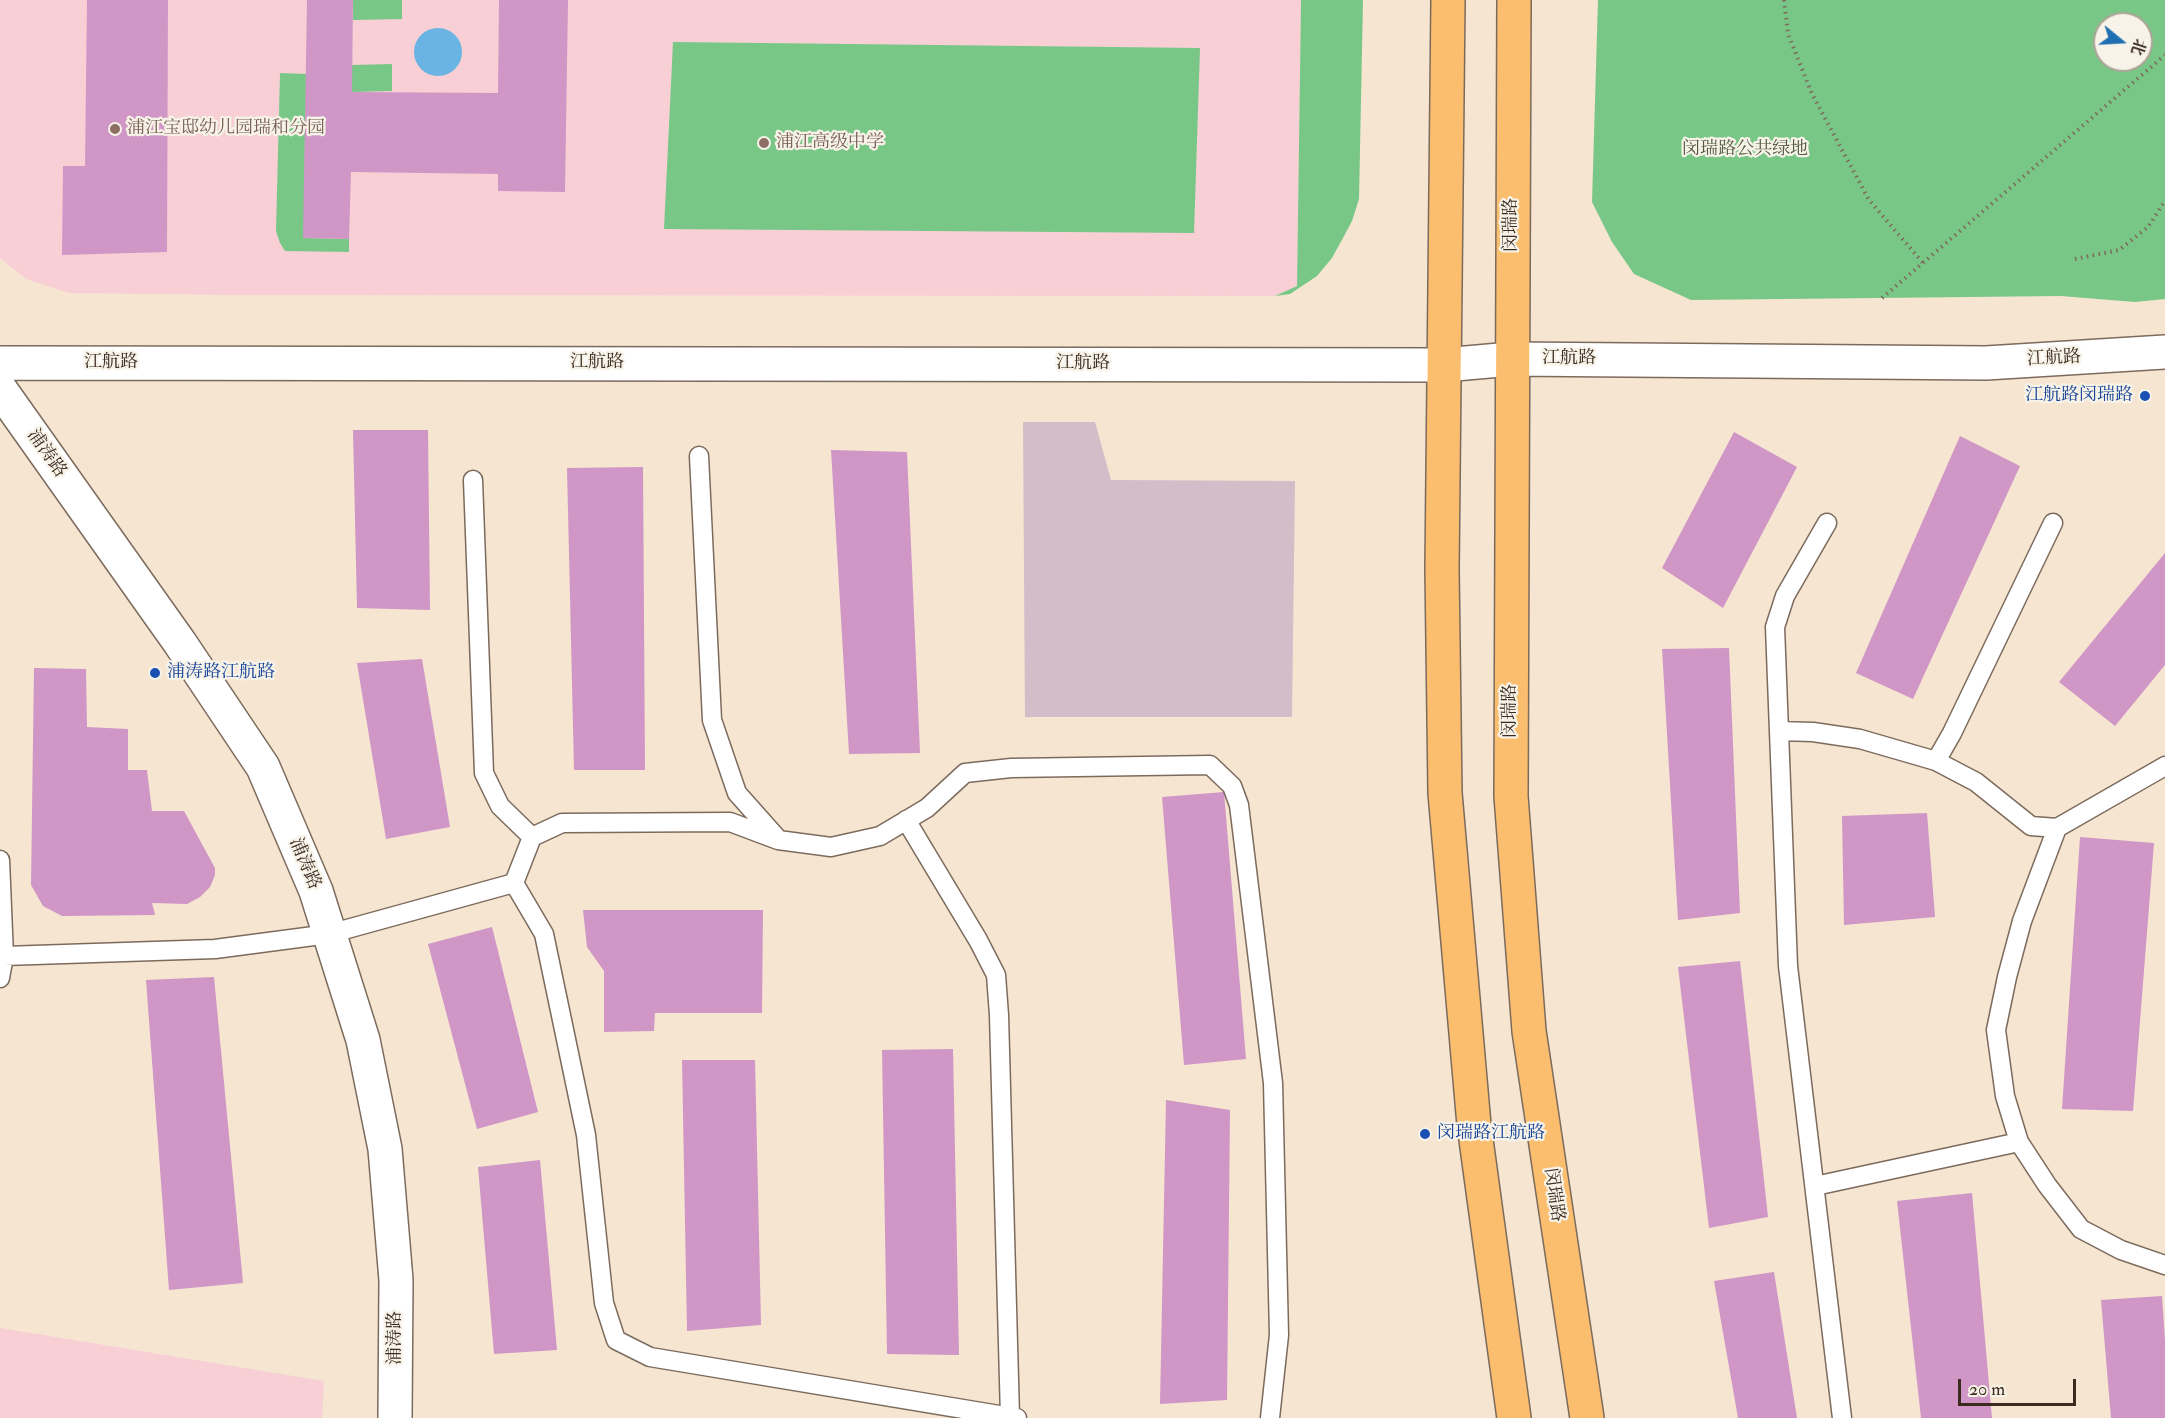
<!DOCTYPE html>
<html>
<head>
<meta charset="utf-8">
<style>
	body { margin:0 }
	#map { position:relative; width:2165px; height:1418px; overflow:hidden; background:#f5e5d1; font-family:"IM FELL Double Pica","Noto Serif SC",serif }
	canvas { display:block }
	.north { position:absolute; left:2093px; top:12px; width:60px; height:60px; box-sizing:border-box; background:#f7f3e8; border:2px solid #aca397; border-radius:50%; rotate:108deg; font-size:16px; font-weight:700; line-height:24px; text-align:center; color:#3b2a1e }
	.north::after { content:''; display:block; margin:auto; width:21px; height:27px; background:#1f6fb2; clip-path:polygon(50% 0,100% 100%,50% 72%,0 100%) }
	.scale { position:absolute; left:1958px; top:1379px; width:118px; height:27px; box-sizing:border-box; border:3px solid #3b2a1e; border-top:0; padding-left:8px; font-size:18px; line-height:21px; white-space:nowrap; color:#3b2a1e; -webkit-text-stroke:4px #f7f3e8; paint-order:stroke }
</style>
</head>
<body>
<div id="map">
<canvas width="2165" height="1418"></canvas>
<div class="north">北</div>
<div class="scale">20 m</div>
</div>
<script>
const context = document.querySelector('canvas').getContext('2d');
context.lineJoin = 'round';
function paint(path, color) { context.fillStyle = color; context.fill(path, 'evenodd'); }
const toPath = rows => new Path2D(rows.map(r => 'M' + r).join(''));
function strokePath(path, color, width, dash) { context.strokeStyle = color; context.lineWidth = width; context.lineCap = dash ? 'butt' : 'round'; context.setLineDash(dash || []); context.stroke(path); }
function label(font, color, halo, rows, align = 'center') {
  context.font = font + ' "IM FELL Double Pica","Noto Serif SC",serif'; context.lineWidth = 4.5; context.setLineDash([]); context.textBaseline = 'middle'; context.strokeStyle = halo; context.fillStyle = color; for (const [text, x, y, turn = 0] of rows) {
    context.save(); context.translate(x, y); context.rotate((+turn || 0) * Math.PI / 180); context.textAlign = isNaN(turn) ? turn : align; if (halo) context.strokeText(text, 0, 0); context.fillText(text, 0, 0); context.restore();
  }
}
const built = toPath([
	[0,0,1301,0,1297,286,1275,296,230,295,69,293,26,279,0,258],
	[0,1328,324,1381,322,1418,0,1418]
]);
const industrial = toPath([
	[1023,422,1095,422,1111,480,1295,481,1292,717,1025,717]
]);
const green = toPath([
	[353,0,402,0,402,19,353,20],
	[1301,0,1363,0,1359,199,1352,221,1343,238,1332,258,1317,276,1290,294,1275,296,1297,286],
	[1598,0,2165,0,2165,299,2135,302,2061,296,1691,300,1634,274,1612,242,1592,202],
	[2105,24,2141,24,2141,60,2105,60],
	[673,42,1200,48,1194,233,664,229],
	[392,64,392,91,352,92,351,65],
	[280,73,307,74,304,238,349,239,349,252,285,251,280,243,276,231]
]);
const water = toPath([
	'414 52a24 24 0 1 1 48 0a24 24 0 1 1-48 0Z'
]);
const building = toPath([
	[87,0,168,0,167,252,62,255,63,166,85,166],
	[307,0,353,0,352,92,498,93,499,0,568,0,565,192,498,191,498,174,351,172,349,239,303,238],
	[353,430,428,430,430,610,357,608],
	[1734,432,1797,467,1723,608,1662,568],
	[1960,436,2020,466,1913,699,1856,673],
	[831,450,907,452,920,753,849,754],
	[643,467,645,770,574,770,567,468],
	[2165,553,2165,665,2115,726,2059,682],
	[1729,648,1740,913,1678,920,1662,649],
	[422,659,450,827,386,839,357,663],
	[34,668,86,669,87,727,128,729,128,770,147,770,152,811,184,811,215,868,215,875,210,887,200,897,187,904,152,903,155,915,62,916,43,906,31,885],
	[1224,792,1246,1059,1184,1065,1162,797],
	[1927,813,1935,917,1844,925,1842,816],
	[2080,837,2154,843,2133,1111,2062,1109],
	[583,910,763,910,762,1013,655,1013,654,1031,604,1032,604,971,587,947],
	[492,927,538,1112,477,1129,428,944],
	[1740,961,1768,1217,1709,1228,1678,967],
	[214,977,243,1283,169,1290,146,980],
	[953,1049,959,1355,887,1354,882,1050],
	[682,1060,755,1060,761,1325,687,1331],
	[1166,1100,1230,1110,1227,1400,1160,1404],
	[540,1160,557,1350,494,1354,478,1167],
	[1972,1193,1992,1418,1921,1418,1897,1201],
	[1774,1272,1797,1418,1738,1418,1714,1281],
	[2162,1296,2165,1340,2165,1418,2111,1418,2101,1300]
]);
const path = toPath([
	[1784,0,1788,34,1812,94,1869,200,1923,263],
	[2075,259,2119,250,2148,227,2165,201],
	[1882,298,2165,55]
]);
const lane = toPath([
	[699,456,712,720,737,793,777,838],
	[473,480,484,773,500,806,532,837],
	[1827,523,1785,596,1775,627,1788,966,1842,1418],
	[1779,731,1813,732,1860,739,1936,761,1976,782,2031,826,2057,828],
	[1936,761,1952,733,2053,523],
	[2165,766,2057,828,2022,921,2007,977,1996,1030,2005,1096,2019,1142,2047,1185,2081,1229,2121,1250,2165,1265],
	[906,820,978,940,996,975,999,1015,1010,1417],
	[0,860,4,956,0,978],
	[514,883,532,837,562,823,730,822,778,840,831,847,880,836,927,808,965,773,1011,768,1210,765,1232,786,1239,805,1273,1083,1279,1335,1270,1418],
	[514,883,544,934,586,1135,604,1303,616,1340,650,1357,1017,1418],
	[4,956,215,949,329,934,514,883],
	[1815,1186,2019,1142]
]);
const street = toPath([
	[0,363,1444,365,1511,359,1986,363,2165,352],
	[0,389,180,643,263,767,316,891,363,1040,385,1149,396,1280,395,1418]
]);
const primary = toPath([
	[1448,0,1442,569,1445,793,1474,1125,1514,1418],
	[1514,0,1511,796,1529,1031,1587,1418]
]);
const markers = [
	[115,129,6,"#8d6e63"],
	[764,143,6,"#8d6e63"],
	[2145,396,6,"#1a4fb4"],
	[155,673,6,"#1a4fb4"],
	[1425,1134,6,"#1a4fb4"]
];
const educationNames = [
	["浦江宝邸幼儿园瑞和分园",127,129],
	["浦江高级中学",776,143]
];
const parkNames = [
	["闵瑞路公共绿地",1745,150]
];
const streetNames = [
	["闵瑞路",1512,225,-90],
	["江航路",1569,359],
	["江航路",2054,359,-3],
	["江航路",111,363],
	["江航路",597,363],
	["江航路",1083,364],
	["浦涛路",46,454,55],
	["闵瑞路",1511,711,-90],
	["浦涛路",304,864,67],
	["闵瑞路",1553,1195,82],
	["浦涛路",396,1338,-90]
];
const transitNames = [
	["江航路闵瑞路",2133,396,"right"],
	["浦涛路江航路",167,673],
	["闵瑞路江航路",1437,1134]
];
paint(built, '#f7cfd5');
paint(industrial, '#d2bdc8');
paint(green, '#79c787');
paint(water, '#69b4e2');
paint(building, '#d096c6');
strokePath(lane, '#7c6b5d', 21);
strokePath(street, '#7c6b5d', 36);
strokePath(primary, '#7c6b5d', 36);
strokePath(path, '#7c6b5d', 4, [1.5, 4.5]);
strokePath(lane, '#fff', 18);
strokePath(street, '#fff', 33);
strokePath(primary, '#fbbd6e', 33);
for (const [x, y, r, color] of markers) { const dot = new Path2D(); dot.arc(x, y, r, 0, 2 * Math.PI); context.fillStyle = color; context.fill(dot); strokePath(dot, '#f7f3e8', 2); }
label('18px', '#785e54', '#f7f3e8', educationNames, 'left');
label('18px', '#4e593e', '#f7f3e8', parkNames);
label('18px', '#3b2a1e', '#f7f3e8', streetNames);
label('18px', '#164399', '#f7f3e8', transitNames, 'left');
</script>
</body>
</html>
